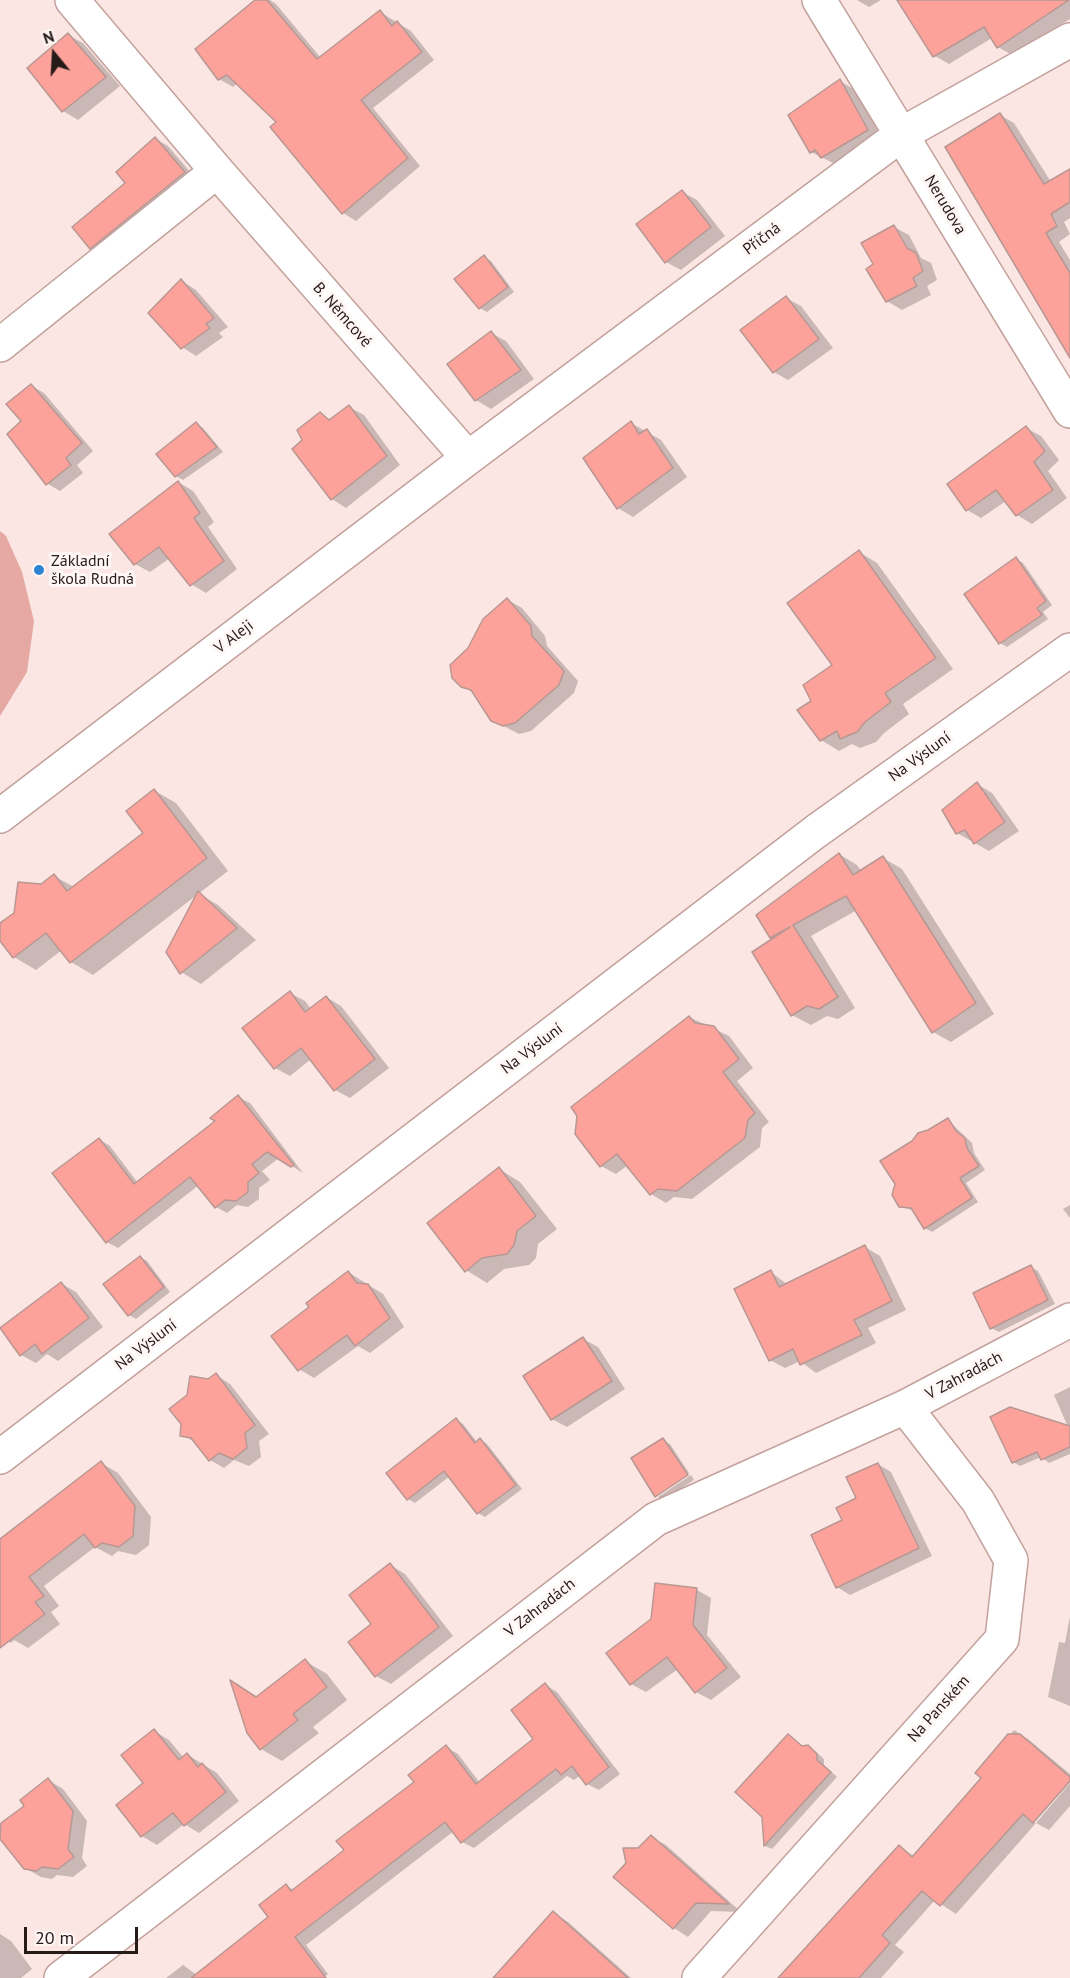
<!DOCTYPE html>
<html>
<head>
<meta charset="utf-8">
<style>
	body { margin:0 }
	#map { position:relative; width:1070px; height:1978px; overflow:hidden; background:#fce6e3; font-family:"PT Sans",sans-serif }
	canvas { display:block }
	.north { position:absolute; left:24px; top:24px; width:60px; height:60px; -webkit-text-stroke:4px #fef7f6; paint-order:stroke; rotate:342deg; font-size:16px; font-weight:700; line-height:24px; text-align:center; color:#271b19 }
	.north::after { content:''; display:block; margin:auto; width:21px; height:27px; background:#271b19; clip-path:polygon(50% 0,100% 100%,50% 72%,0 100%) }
	.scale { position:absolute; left:24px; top:1927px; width:114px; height:27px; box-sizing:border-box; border:3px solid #271b19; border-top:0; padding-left:8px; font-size:18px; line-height:21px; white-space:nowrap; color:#271b19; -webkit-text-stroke:4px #fef7f6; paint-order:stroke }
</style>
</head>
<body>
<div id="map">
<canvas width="1070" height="1978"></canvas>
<div class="north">N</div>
<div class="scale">20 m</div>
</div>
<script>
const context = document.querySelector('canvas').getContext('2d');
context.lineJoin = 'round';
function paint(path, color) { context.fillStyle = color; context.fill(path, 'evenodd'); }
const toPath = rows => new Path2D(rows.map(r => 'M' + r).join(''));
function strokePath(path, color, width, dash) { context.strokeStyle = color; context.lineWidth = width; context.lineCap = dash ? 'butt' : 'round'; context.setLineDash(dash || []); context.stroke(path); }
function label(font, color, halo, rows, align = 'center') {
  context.font = font + ' "PT Sans",sans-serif'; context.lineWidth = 6; context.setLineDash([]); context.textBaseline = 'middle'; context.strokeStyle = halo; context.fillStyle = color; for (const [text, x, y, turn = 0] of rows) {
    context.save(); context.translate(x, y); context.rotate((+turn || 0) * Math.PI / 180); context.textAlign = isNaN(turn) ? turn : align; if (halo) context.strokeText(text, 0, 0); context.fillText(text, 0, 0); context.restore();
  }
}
const green = toPath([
	[0,531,6,536,22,572,34,621,27,672,0,716]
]);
const shadow = toPath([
	[258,0,270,0,276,4,321,58,380,12,411,31,434,60,373,108,420,166,356,221,343,213,278,122,238,83,233,87,219,79],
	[857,0,881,0,869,7],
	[899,0,1070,0,1070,19,1012,55,998,47,992,38,949,64,935,56],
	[68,35,83,43,120,86,78,120,63,111],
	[840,81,855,90,882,139,837,165,811,152],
	[1000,115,1014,123,1051,182,1070,181,1070,218,1064,222,1070,234,1059,242,1070,260,1070,348],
	[156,139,168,146,197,180,104,255,91,248,127,183],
	[682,192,697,200,725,236,681,270,666,262],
	[894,227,909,235,921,258,931,263,937,280,927,286,931,295,902,310,887,301,875,265],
	[484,257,491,261,514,292,487,312,480,308],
	[182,281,196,290,228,327,219,333,223,337,196,356,182,347],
	[786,298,801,306,833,348,788,380,774,372],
	[491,333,506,341,534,379,491,409,476,400],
	[32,386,44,393,93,451,77,465,83,473,60,491,48,484,23,422],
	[349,407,364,415,400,465,346,508,332,499,304,440,320,414,331,420],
	[631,423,661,440,687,477,633,517,618,508],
	[196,424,203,428,223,452,183,480,176,476],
	[1026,428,1041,436,1059,460,1048,471,1067,498,1032,524,1017,515,1006,501,981,518,967,510],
	[178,482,193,491,214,522,208,527,237,569,206,593,191,584,170,558,150,572,135,564],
	[859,552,877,563,953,669,903,704,909,714,884,733,876,742,860,748,852,744,839,751,821,740,813,701,834,665],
	[1016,559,1023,563,1052,605,1043,612,1048,619,1007,647,1000,643],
	[508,600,522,608,545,636,547,646,578,681,574,693,531,731,519,734,492,720,474,693,462,686,470,649],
	[977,784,992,793,1019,831,989,851,957,833],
	[155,791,176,803,228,871,93,975,71,962,62,950,36,970,14,957,0,939,0,925,54,876,74,887,145,833],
	[839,854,857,865,861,871,883,858,902,869,994,1014,951,1042,933,1032,857,910,811,936,855,1008,838,1019,827,1016,811,1025,792,1015,774,939,771,937],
	[199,894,218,905,256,940,201,984,181,972],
	[290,993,305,1001,311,1009,326,997,341,1006,389,1068,350,1098,335,1090,311,1059,290,1076,275,1068],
	[689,1017,729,1036,753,1068,737,1081,769,1122,762,1128,760,1147,692,1199,674,1197,666,1203,651,1194,628,1165,616,1174,601,1166,576,1133,579,1115],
	[238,1097,250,1103,303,1173,279,1158,262,1171,270,1180,259,1188,259,1199,248,1207,237,1205,227,1213,216,1207,199,1185,118,1248,107,1242,99,1139,110,1146,138,1183,217,1121],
	[948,1120,972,1143,974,1153,985,1170,966,1183,978,1202,932,1232,925,1228,914,1211,900,1206,929,1132],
	[499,1169,520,1182,557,1229,538,1244,536,1258,529,1265,504,1269,487,1283,466,1270],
	[1070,1205,1070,1218,1063,1209],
	[865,1247,880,1256,906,1310,868,1328,876,1343,816,1373,800,1361,785,1368,770,1360,771,1272,788,1285],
	[140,1257,147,1261,170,1292,136,1319,129,1315],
	[1031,1267,1038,1271,1055,1304,999,1332,991,1328],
	[348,1272,383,1294,404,1327,370,1353,358,1346,314,1378,299,1369,311,1307],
	[62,1284,76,1292,103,1327,58,1361,47,1354,36,1363,21,1355],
	[583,1339,598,1347,625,1389,567,1427,552,1419],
	[216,1375,230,1384,269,1434,259,1441,261,1457,249,1466,234,1460,224,1468,210,1460,197,1443,182,1435,209,1380],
	[1070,1387,1070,1454,1049,1463,1041,1457,1020,1466,1013,1462,1068,1427,1054,1395],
	[456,1420,463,1424,477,1442,480,1440,487,1444,522,1489,485,1517,478,1513,450,1476,415,1503,408,1499],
	[663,1440,670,1444,689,1473,657,1493,657,1496,656,1496],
	[101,1463,118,1473,151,1517,149,1545,136,1555,118,1551,112,1556,95,1547,44,1586,59,1606,51,1612,60,1624,28,1648,14,1640,11,1643,0,1636,0,1542],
	[878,1464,891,1472,932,1556,850,1595,837,1587,844,1521],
	[691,1475,694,1480,663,1500,658,1497],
	[390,1565,405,1574,453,1636,391,1684,376,1676,374,1625],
	[697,1590,711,1598,707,1635,741,1677,711,1700,696,1692,678,1669,646,1692,631,1684,608,1653],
	[1070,1616,1070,1706,1048,1697,1059,1642,1065,1643],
	[305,1661,327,1674,347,1700,313,1727,319,1733,282,1761,261,1749,257,1698],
	[545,1685,557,1692,620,1774,599,1790,587,1784,581,1775,574,1780,567,1776,474,1848,462,1842,454,1831,306,1945,328,1974,323,1978,166,1978,183,1965,197,1975,270,1918,286,1886,294,1890,346,1851,416,1782,446,1747,458,1754,480,1783,535,1739],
	[1014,1730,1028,1739,1070,1774,1070,1778,1032,1823,1036,1823,1070,1783,1070,1806,1049,1830,1036,1823,956,1914,935,1900,895,1945,904,1952,881,1978,785,1978,899,1847,914,1856,983,1778,977,1773],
	[154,1731,169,1740,184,1758,188,1755,217,1773,239,1801,199,1833,184,1824,157,1845,142,1836,118,1805,145,1783],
	[789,1736,804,1747,815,1751,824,1759,824,1765,837,1777,772,1849,765,1846,763,1816],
	[48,1780,63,1789,87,1821,82,1858,87,1866,73,1877,57,1875,52,1879,41,1877,25,1868,26,1806],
	[651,1837,666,1845,741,1912,711,1911,688,1937,674,1928,639,1850],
	[553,1913,568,1922,631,1978,519,1978],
	[0,1934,11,1941,32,1969,21,1978,0,1978]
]);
const building = toPath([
	[255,0,267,0,317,59,380,10,392,26,397,21,422,52,361,100,408,158,342,214,270,127,276,122,227,75,218,80,195,49,255,0],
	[897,0,1069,0,997,48,984,27,933,57,897,0],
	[68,33,106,77,62,112,27,68,68,33],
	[840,79,868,130,821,158,815,150,810,153,788,115,840,79],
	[1000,113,1044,184,1070,169,1070,202,1051,214,1057,226,1046,233,1070,273,1070,358,945,147,1000,113],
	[155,137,185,172,90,249,72,227,125,183,116,172,155,137],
	[682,190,711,227,665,263,636,224,682,190],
	[894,225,907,248,916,253,923,271,913,278,917,286,886,302,866,269,873,264,861,243,894,225],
	[484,255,508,287,479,309,454,279,484,255],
	[181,279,214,318,206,324,210,328,181,349,148,313,181,279],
	[786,296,819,339,773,373,740,330,786,296],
	[491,331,521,370,475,401,447,364,491,331],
	[31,384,82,443,66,458,71,465,46,485,7,434,21,421,6,404,31,384],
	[349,405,387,456,331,500,292,449,302,440,297,430,320,412,329,420,349,405],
	[631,421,639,434,647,429,673,468,617,509,583,458,631,421],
	[196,422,217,447,175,477,156,454,196,422],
	[1026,426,1045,451,1034,462,1053,490,1016,516,996,490,966,511,947,484,1026,426],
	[178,481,200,513,194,518,224,561,190,586,159,547,134,565,109,534,178,481],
	[859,550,936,658,885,693,891,702,865,722,857,732,840,739,837,731,820,741,797,710,811,701,803,685,832,665,787,603,859,550],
	[1016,557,1046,601,1037,608,1042,615,999,644,964,594,1016,557],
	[507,598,531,626,532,636,564,671,559,685,515,723,503,726,491,721,471,690,461,687,452,678,450,665,468,648,483,619,507,598],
	[977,782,1005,822,974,844,965,830,956,834,942,810,977,782],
	[154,789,207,858,70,963,46,933,13,958,0,941,0,923,14,913,18,882,41,884,54,874,67,891,143,833,126,811,154,789],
	[839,853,853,875,883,856,976,1003,932,1033,846,896,793,925,838,997,819,1009,807,1006,791,1016,752,952,790,927,770,938,756,915,839,853],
	[198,891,237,928,180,974,166,952,198,891],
	[290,991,305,1012,326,996,375,1059,334,1091,301,1048,274,1069,242,1028,290,991],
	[689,1016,695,1023,714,1026,739,1059,723,1072,755,1113,748,1120,745,1138,677,1191,658,1189,650,1195,617,1154,600,1167,575,1134,577,1116,571,1107,689,1016],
	[238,1095,294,1165,291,1167,267,1152,252,1164,259,1173,248,1182,248,1192,236,1201,225,1200,215,1208,190,1177,106,1243,52,1173,99,1138,134,1184,215,1121,210,1118,238,1095],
	[948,1118,956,1131,965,1138,967,1148,979,1166,960,1178,972,1198,924,1229,911,1208,899,1207,892,1195,895,1184,880,1161,912,1141,918,1133,928,1130,948,1118],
	[499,1167,536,1216,517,1231,514,1245,507,1254,482,1258,465,1272,427,1223,499,1167],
	[865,1245,892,1301,854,1320,862,1335,800,1365,793,1349,769,1361,734,1289,771,1270,779,1287,865,1245],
	[140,1256,164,1287,128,1316,103,1284,140,1256],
	[1031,1265,1048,1300,990,1329,973,1293,1031,1265],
	[348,1271,357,1283,368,1284,390,1318,355,1346,347,1335,298,1371,271,1336,309,1307,306,1303,348,1271],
	[61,1282,89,1318,42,1354,35,1344,20,1356,0,1328,61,1282],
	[583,1337,612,1381,551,1420,523,1376,583,1337],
	[216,1373,255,1425,245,1433,247,1448,233,1459,219,1453,209,1461,191,1438,180,1436,181,1424,169,1409,187,1395,190,1376,208,1379,216,1373],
	[1010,1407,1070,1426,1070,1447,1041,1460,1037,1452,1012,1463,990,1417,1010,1407],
	[456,1418,475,1443,480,1438,516,1485,477,1514,444,1471,407,1500,386,1473,456,1418],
	[663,1438,688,1475,655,1497,631,1458,663,1438],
	[101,1461,135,1506,133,1536,119,1547,102,1543,95,1548,84,1534,29,1577,44,1596,35,1602,45,1614,0,1648,0,1539,101,1461],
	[878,1463,919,1548,836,1588,811,1535,842,1520,836,1508,856,1498,846,1477,878,1463],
	[390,1563,439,1627,375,1677,348,1642,371,1624,349,1595,390,1563],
	[655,1583,697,1588,693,1625,727,1668,695,1693,667,1657,630,1685,606,1653,651,1619,655,1583],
	[305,1659,327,1687,293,1714,298,1720,260,1750,247,1733,230,1680,256,1697,305,1659],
	[545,1683,609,1767,586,1785,572,1766,561,1775,556,1769,461,1843,445,1822,295,1937,326,1978,191,1978,268,1917,259,1905,286,1884,291,1891,344,1850,336,1841,414,1782,408,1775,446,1745,476,1784,533,1739,511,1710,545,1683],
	[154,1729,179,1760,187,1753,198,1767,202,1763,226,1792,184,1826,173,1813,141,1837,116,1805,143,1783,121,1755,154,1729],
	[788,1734,802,1746,808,1745,817,1754,817,1760,831,1772,764,1846,762,1817,735,1792,788,1734],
	[1008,1734,1020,1734,1070,1777,1070,1781,1033,1823,1023,1814,940,1906,922,1891,882,1935,890,1943,859,1978,778,1978,899,1845,912,1857,981,1778,975,1773,1008,1734],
	[48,1778,73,1811,68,1849,74,1857,58,1869,42,1867,36,1871,24,1869,0,1839,1,1823,24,1806,20,1800,48,1778],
	[651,1835,729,1904,696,1903,673,1929,613,1877,626,1863,623,1848,638,1848,651,1835],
	[553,1911,628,1978,493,1978,553,1911]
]);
const street = toPath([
	[72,0,217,171,468,458],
	[819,0,1070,411],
	[0,345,217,171],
	[0,816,468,458,902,134,1070,40],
	[0,1457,815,832,1070,650],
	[61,1978,656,1519,905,1407,1070,1320],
	[699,1978,1002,1639,1011,1560,978,1501,905,1407]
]);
const markers = [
	[39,570,6,"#2d83d1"]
];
const streetNames = [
	["Nerudova",945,205,59],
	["Příčná",762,239,-37],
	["B. Němcové",342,315,49],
	["V Aleji",234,637,-37],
	["Na Výsluní",920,757,-36],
	["Na Výsluní",532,1049,-37],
	["Na Výsluní",146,1345,-37],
	["V Zahradách",964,1376,-28],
	["V Zahradách",540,1608,-38],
	["Na Panském",939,1709,-48]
];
const poiNames = [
	["Základní",51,561],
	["škola Rudná",51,579]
];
paint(green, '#e5a8a2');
paint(shadow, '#0003');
paint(building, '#fca29a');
strokePath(building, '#b89793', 1.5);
strokePath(street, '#c3a19d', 36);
strokePath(street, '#fff', 33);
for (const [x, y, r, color] of markers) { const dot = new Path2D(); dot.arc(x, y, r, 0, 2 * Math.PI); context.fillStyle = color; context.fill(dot); strokePath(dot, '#fef7f6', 2); }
label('16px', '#271b19', '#fef7f6', streetNames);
label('16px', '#271b19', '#fef7f6', poiNames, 'left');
</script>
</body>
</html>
